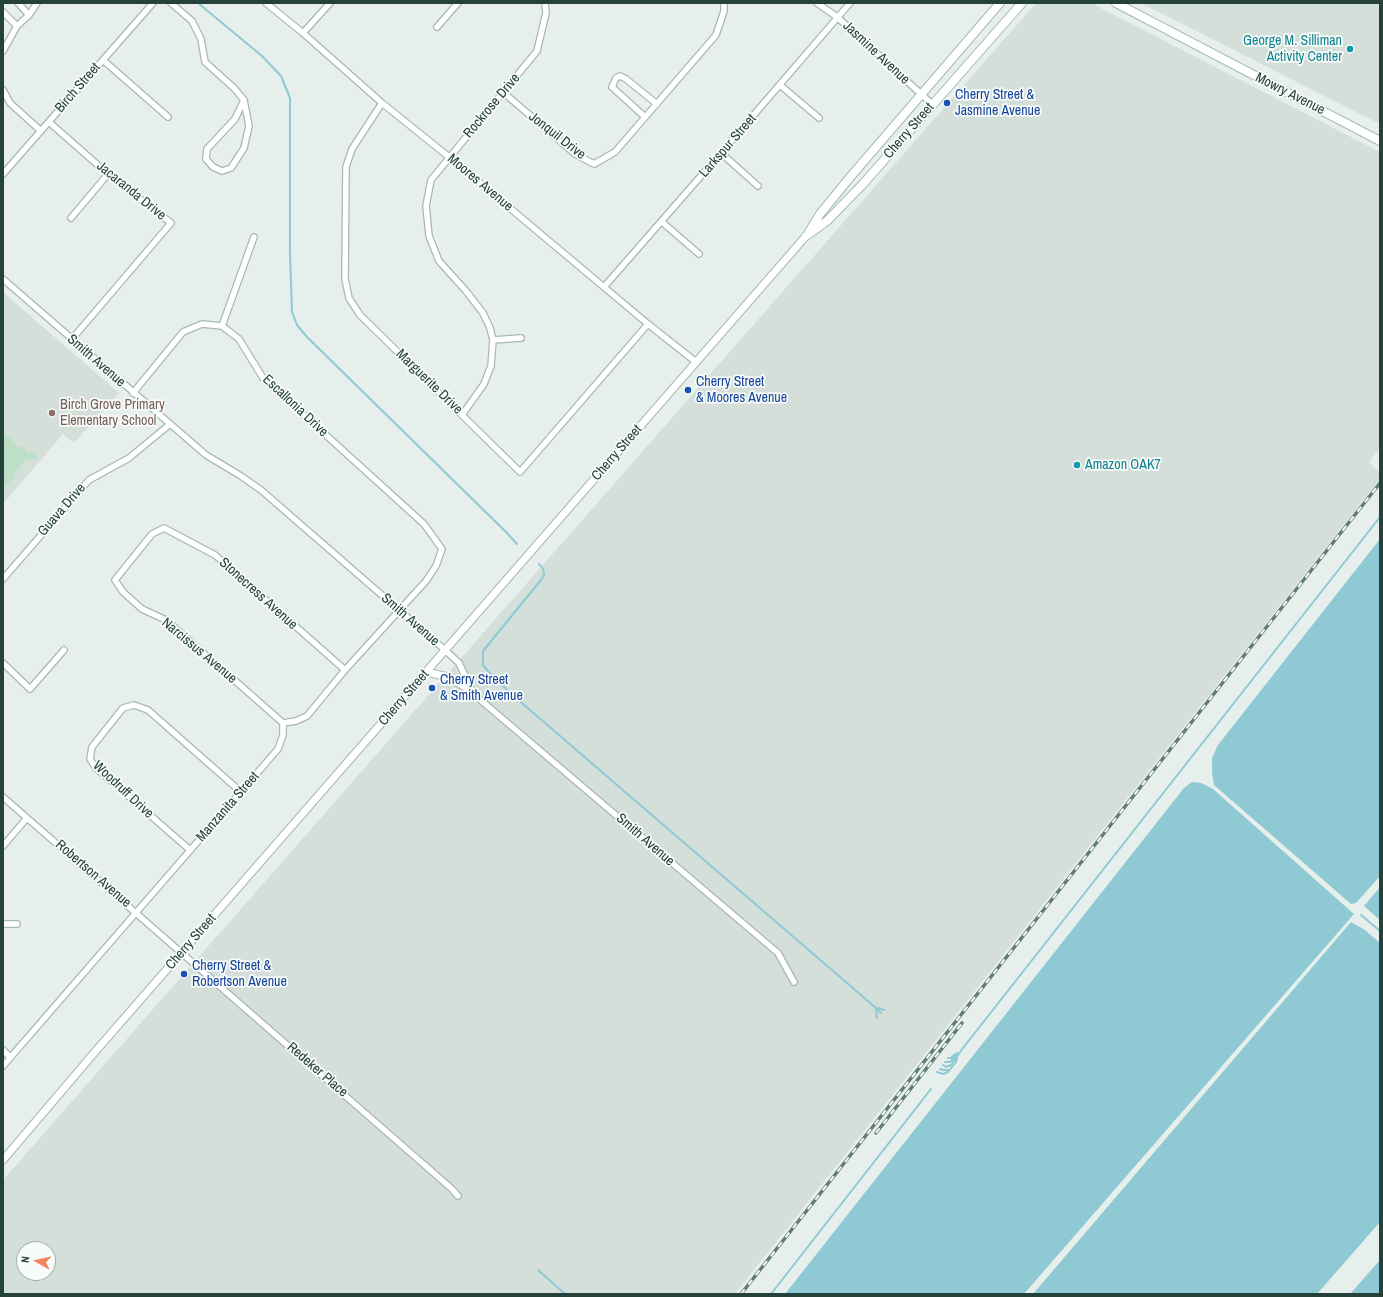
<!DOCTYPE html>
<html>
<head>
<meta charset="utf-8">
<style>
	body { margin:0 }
	#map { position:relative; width:1383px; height:1297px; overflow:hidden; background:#e6efeb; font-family:"Archivo Narrow",sans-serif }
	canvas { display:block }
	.frame { position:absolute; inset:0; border:4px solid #24423a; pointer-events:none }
	.north { position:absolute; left:16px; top:1241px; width:40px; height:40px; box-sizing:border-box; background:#f7fbf9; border:1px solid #a3b1ad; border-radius:50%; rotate:278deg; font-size:11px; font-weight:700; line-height:16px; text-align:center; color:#24423a }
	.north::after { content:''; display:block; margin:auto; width:14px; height:18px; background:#f4845f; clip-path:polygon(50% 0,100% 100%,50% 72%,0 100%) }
</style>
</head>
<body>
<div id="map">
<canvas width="1383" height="1297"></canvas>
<div class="frame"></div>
<div class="north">N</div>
</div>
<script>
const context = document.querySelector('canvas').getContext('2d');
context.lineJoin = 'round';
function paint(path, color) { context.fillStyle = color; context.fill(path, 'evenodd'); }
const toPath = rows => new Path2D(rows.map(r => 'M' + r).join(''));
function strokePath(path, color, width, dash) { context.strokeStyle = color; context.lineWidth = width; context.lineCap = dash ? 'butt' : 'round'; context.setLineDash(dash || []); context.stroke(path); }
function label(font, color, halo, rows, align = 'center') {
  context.font = font + ' "Archivo Narrow",sans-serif'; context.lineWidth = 3.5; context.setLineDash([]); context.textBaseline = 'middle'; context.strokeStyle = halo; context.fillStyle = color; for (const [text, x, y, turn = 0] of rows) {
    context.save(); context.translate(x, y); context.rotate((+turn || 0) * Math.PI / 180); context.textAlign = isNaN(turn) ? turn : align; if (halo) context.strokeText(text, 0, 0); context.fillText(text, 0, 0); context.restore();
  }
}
const built = toPath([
	[1036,3,1091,3,1380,152,1380,448,1369,462,1380,473,1380,479,735,1294,3,1294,3,1180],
	[24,1249,48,1249,48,1273,24,1273],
	[1141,3,1380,3,1380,124],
	[3,292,119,393,74,443,63,434,3,504]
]);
const green = toPath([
	[5,433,20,448,22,446,29,453,32,451,38,456,35,459,25,460,14,474,15,476,3,489,3,435]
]);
const water = toPath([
	[1380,539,1380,876,1356,903,1351,904,1214,785,1212,773,1212,758,1218,745],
	[1192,782,1201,783,1213,789,1354,914,1024,1294,785,1294,1184,788],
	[1380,887,1380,920,1364,906],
	[1351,922,1365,930,1380,943,1380,1222,1317,1294,1033,1294],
	[1380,1260,1380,1294,1350,1294]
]);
const stream = toPath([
	[198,3,262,56,281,76,290,98,290,253,292,312,297,325,307,337,506,532,517,544],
	[539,564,543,569,544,575,541,580,483,651,483,665,493,677,516,698,876,1008,881,1013],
	[1361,915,1380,931],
	[878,1008,884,1010],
	[876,1009,877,1018],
	[948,1058,951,1058,954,1055,958,1053],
	[945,1062,950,1062,957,1055],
	[943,1065,946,1067,951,1065,963,1048,1380,517],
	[940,1069,943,1070,950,1070],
	[937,1072,943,1074,948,1072,956,1062,957,1058],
	[538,1270,565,1294],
	[771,1294,931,1089]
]);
const minor = toPath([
	[18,3,29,15],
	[171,3,192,21,201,39,205,62,234,88,244,100,249,126,244,148,231,168,222,171,213,167,206,159,207,149,235,119,244,100],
	[266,3,303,33,382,103,449,157,648,324,696,362],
	[817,3,837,17,932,104],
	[3,12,17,26],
	[437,27,458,3],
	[303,33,330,3],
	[3,51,17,26,29,15,37,3],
	[103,60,168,117],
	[780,85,819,118],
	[3,90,10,103,41,131],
	[504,93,575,154,594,164,615,152,716,35,724,11,724,3],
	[382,103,352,149,346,167,345,279,349,298,360,315,520,472,648,324],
	[645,117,612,87,616,78,620,76,626,79,657,104],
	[49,122,108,174,171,223,72,339],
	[721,153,758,186],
	[3,174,153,3],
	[71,218,108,174],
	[662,222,699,254],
	[3,279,206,455,241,476,261,490,445,650,459,663,472,691,477,697,778,953,794,982],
	[604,287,721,153,850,3],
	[222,326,254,237],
	[493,340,521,338],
	[462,415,484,384,491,366,493,340,490,328,483,313,466,291,439,261,429,236,426,206,431,180,537,51,546,13,545,3],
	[3,579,89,480,129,458,169,425],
	[3,663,30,689,64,650],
	[283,723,166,620,142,609,123,592,115,580,152,534,164,528,215,555,345,670],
	[3,797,452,1189,458,1196],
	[3,846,27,818],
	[190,850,96,768,90,759,92,747,123,708,134,705,148,710,241,792],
	[3,924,17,924],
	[3,1050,10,1057],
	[3,1066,278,749,283,735,283,723,296,721,307,716,345,670,426,581,436,566,442,549,424,524,263,378,239,339,222,326,202,324,183,332,133,393]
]);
const tertiary = toPath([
	[426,672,448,677,472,691],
	[3,1160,94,1053,806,236]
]);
const secondary = toPath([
	[1116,3,1380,141],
	[809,232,820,214,852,175,1000,3],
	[806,236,827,221,863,184,1022,3]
]);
const rail = toPath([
	[876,1133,962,1023],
	[741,1294,1380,483]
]);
const markers = [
	[1350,49,4,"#0f9aa8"],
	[947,103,4,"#1a4fb4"],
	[688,390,4,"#1a4fb4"],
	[52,413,4,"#8d6e63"],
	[1077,465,4,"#0f9aa8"],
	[432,688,4,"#1a4fb4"],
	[184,974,4,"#1a4fb4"]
];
const cultureNames = [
	["George M. Silliman",1342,41],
	["Activity Center",1342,57],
	["Amazon OAK7",1085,465,"left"]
];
const streetNames = [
	["Jasmine Avenue",876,53,43],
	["Birch Street",78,88,-49],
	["Mowry Avenue",1290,94,27],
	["Rockrose Drive",492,106,-50],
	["Cherry Street",909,131,-49],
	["Jonquil Drive",557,136,38],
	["Larkspur Street",728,146,-49],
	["Moores Avenue",480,183,40],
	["Jacaranda Drive",131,191,39],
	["Smith Avenue",96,361,41],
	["Marguerite Drive",429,382,44],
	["Escallonia Drive",295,406,43],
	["Cherry Street",617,453,-49],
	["Guava Drive",62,510,-49],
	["Stonecress Avenue",258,594,42],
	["Smith Avenue",410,620,41],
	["Narcissus Avenue",199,651,40],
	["Cherry Street",404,698,-49],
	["Woodruff Drive",123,790,43],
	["Manzanita Street",228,807,-49],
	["Smith Avenue",645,840,41],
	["Robertson Avenue",93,874,41],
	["Cherry Street",191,942,-49],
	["Redeker Place",317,1070,41]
];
const transitNames = [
	["Cherry Street &",955,95],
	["Jasmine Avenue",955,111],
	["Cherry Street",696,382],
	["& Moores Avenue",696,398],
	["Cherry Street",440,680],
	["& Smith Avenue",440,696],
	["Cherry Street &",192,966],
	["Robertson Avenue",192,982]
];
const educationNames = [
	["Birch Grove Primary",60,405],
	["Elementary School",60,421]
];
paint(built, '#d4dfda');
paint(green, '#bfe0c8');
paint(water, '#8ec9d4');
strokePath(stream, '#8ec9d4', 2);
strokePath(minor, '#a8b8b2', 8);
strokePath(tertiary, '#a8b8b2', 9);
strokePath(secondary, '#a4bbb3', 10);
strokePath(minor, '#fff', 5.5);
strokePath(tertiary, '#fff', 7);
strokePath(secondary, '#fff', 8);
strokePath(rail, '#5f7d75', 3.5);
strokePath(rail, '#f7fbf9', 2, [6]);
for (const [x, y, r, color] of markers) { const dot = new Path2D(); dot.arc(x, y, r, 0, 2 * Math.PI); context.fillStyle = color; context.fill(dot); strokePath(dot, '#f7fbf9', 1.5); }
label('14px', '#0d838f', '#f7fbf9', cultureNames, 'right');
label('14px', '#24423a', '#f7fbf9', streetNames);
label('14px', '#164399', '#f7fbf9', transitNames, 'left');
label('14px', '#785e54', '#f7fbf9', educationNames, 'left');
</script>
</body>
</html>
